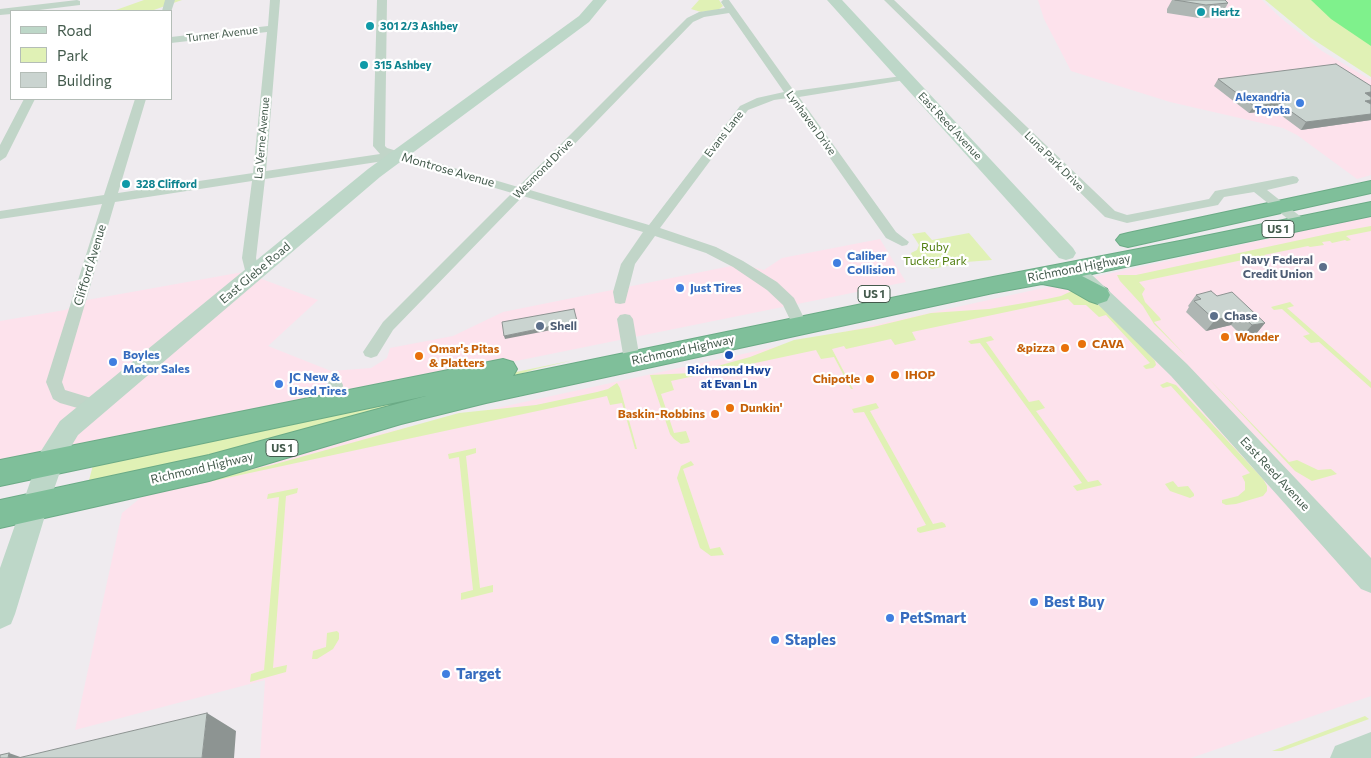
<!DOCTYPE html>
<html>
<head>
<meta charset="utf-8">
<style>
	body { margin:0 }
	#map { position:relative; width:1371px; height:758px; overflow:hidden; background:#efebef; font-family:Commissioner,sans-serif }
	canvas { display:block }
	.legend { position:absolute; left:10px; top:10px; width:162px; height:90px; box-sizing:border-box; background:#fff; border:1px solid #b4bdb7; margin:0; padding:6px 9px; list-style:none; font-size:15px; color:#435a4c }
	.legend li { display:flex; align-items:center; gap:10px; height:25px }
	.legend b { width:25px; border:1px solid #b4bdb7 }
</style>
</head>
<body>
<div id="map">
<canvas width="1371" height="758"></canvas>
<ul class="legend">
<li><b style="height:6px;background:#bdd7c8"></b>Road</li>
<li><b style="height:14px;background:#e0f1b5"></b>Park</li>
<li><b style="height:14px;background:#cad4d0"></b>Building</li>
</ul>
</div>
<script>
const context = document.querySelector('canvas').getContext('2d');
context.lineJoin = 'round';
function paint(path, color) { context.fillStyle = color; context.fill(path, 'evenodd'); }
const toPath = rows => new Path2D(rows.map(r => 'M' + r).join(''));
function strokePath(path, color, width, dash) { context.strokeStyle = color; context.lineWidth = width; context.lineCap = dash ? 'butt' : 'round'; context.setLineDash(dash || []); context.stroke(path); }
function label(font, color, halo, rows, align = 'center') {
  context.font = font + ' Commissioner,sans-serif'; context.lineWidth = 4.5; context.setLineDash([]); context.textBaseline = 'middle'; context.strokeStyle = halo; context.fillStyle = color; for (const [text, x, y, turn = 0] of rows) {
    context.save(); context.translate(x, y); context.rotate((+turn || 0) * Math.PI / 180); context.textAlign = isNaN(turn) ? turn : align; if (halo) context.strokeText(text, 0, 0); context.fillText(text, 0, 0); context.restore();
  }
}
const commercial = toPath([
	[1038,0,1262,0,1282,19,1322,51,1371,80,1371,175,1357,179,1297,135,1283,128,1170,102,1071,71,1044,19],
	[1371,216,1371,696,1191,758,260,758,265,680,75,730,122,513,160,482],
	[880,239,906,282,353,394,0,468,0,321,65,310,87,300,243,272,318,300,268,346,331,371,371,368,387,358,390,348,453,336,503,312,731,266,752,267,764,270,782,258]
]);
const green = toPath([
	[144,0,182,0,151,11,113,11],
	[699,0,719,0,723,6,718,10,701,12,691,9],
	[1265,0,1371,0,1371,77,1311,38],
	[1371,226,1371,231,1346,236,1351,240,1347,241,1345,240,1332,243,1330,241,1322,242,1324,245,1310,247,1308,246,1264,255,1266,257,1264,258,1270,263,1261,265,1252,258,1139,282,1145,289,1142,294,1145,302,1160,318,1161,320,1154,322,1186,356,1154,324,1143,306,1120,281,1117,275,1136,275,1337,232],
	[925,232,932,240,969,233,992,260,966,262,932,269,928,267,912,256,911,253,917,250,919,245,912,234],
	[1078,288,1088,294,1130,333,1155,361,1156,365,1153,368,1146,369,1143,366,1150,363,1106,315,1099,317,1086,305,1074,305,1068,299,912,332,916,340,895,345,891,339,846,349,844,346,832,349,853,389,851,389,834,357,821,359,816,350,671,381,674,390,661,394,674,433,686,431,690,442,687,443,681,444,674,439,670,434,650,375,692,373,750,357,794,340,873,327,931,313,989,309,1047,299,1061,296],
	[1290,302,1294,306,1287,308,1371,382,1371,388,1319,342,1311,343,1303,336,1310,334,1282,309,1274,310,1271,307],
	[991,336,994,340,986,342,1029,402,1039,400,1045,408,1036,411,1088,482,1098,480,1102,485,1077,491,1073,486,1082,483,980,343,971,344,968,341],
	[574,360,536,369,476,388,87,488,93,465,289,419],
	[1207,377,1289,462,1297,460,1318,470,1331,469,1337,474,1312,481,1295,471],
	[1167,382,1176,385,1263,479,1267,486,1267,491,1263,496,1236,504,1226,505,1222,503,1222,500,1238,496,1245,490,1245,482,1242,476,1250,473,1171,386,1163,388,1160,385],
	[617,383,620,388,637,449,635,449,622,403,610,405,607,396,157,493,157,491,272,465,459,413,536,405,597,392,608,389],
	[876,403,879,408,870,411,933,524,942,522,945,524,946,527,920,533,917,531,917,528,926,525,864,412,854,413,852,409],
	[476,448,476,453,466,456,480,588,493,585,493,592,461,600,461,593,473,590,459,457,449,459,448,454],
	[691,461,694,465,683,469,710,549,720,547,724,555,711,556,700,548,677,478,681,466],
	[1173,481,1178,487,1188,486,1194,494,1194,496,1190,498,1170,491,1165,484],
	[298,488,297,493,286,496,273,668,287,665,286,672,250,682,251,674,264,670,279,497,267,499,268,494],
	[337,631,339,633,339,639,333,649,317,659,312,659,313,651,326,647,327,633],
	[1365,716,1369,719,1282,751,1272,751]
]);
const water = toPath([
	[1311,0,1371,0,1371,46,1331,19]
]);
const street = toPath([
	[77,0,80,1,80,5,31,11,11,11,11,14,0,15,0,9,77,0],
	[165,0,175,0,171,12,162,11,165,0],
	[270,0,280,0,266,171,380,154,373,146,377,0,387,0,385,146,387,148,518,187,687,18,699,12,725,8,721,2,723,0,729,0,794,91,909,75,910,77,909,79,905,80,799,97,896,232,909,242,907,245,902,246,886,238,788,98,774,100,748,110,660,228,716,247,743,261,777,282,794,298,808,326,805,330,800,332,795,330,783,305,767,290,733,267,706,253,655,236,635,264,625,303,620,304,615,303,613,292,621,264,643,232,523,196,393,330,377,356,371,358,365,356,363,352,383,322,512,193,397,159,265,179,256,258,260,274,258,277,253,279,248,277,246,274,242,258,252,181,115,202,62,382,65,390,101,401,103,406,101,411,95,413,60,403,53,399,46,382,102,204,0,219,0,211,104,195,135,99,146,99,118,193,253,173,267,32,171,43,171,37,268,26,270,0],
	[729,13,784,92,757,98,740,106,649,225,530,190,693,22,704,17,729,13],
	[884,0,894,0,1115,211,1127,215,1209,199,1215,191,1293,176,1297,177,1299,180,1297,183,1267,190,1310,224,1303,228,1298,227,1254,192,1224,197,1218,205,1213,206,1127,223,1105,217,884,0],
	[24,99,35,99,6,157,0,161,0,145,24,99],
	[625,314,630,315,633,319,640,360,638,364,632,366,626,364,624,360,617,319,620,315,625,314],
	[335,379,341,381,343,385,341,404,339,409,333,411,327,409,325,404,327,385,329,381,335,379]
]);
const secondary = toPath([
	[593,0,607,0,589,22,380,177,78,435,66,455,48,506,15,614,11,624,0,629,0,568,41,451,60,421,368,169,579,16,593,0],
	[827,0,842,0,1073,248,1076,253,1073,258,1066,260,1059,258,827,0],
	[1084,272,1091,274,1187,364,1371,558,1371,593,1361,589,1171,376,1077,284,1073,279,1077,274,1084,272],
	[1371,732,1371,758,1330,758,1335,746,1371,732]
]);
const highway = toPath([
	[1371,181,1371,193,1128,247,1120,245,1116,240,1120,235,1128,233,1371,181],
	[1371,202,1371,216,1082,276,1107,289,1110,295,1107,301,1098,304,1089,301,1068,289,1042,284,993,293,486,403,401,424,209,481,0,528,0,500,209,455,426,396,0,486,0,460,503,359,513,362,517,369,513,376,993,277,1185,240,1371,202]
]);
const wall = toPath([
	[1172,0,1225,0,1228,3,1221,17,1199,18,1167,13,1167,9],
	[1218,79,1371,86,1371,120,1301,130,1274,110,1249,113,1214,86],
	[1196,295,1217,296,1265,323,1256,334,1242,336,1231,325,1206,331,1186,312,1189,307,1188,306]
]);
const shadedWall = toPath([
	[1371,92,1371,99,1365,93],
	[1371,100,1371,104,1365,101],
	[1279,103,1274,110,1249,113,1254,106],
	[1371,114,1371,120,1301,130,1306,122],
	[1240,314,1231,325,1206,331,1215,320],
	[577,321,577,325,505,339,504,336],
	[1265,323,1256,334,1242,336,1252,325],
	[207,713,236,731,234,758,202,758],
	[9,753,23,758,8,758]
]);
const building = toPath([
	[1175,0,1225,0,1228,3,1206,5,1175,0],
	[1336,64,1371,86,1371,92,1365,93,1371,97,1371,100,1365,101,1371,104,1371,114,1306,122,1279,103,1254,106,1218,79,1336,64],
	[1211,291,1217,296,1232,292,1265,323,1252,325,1240,314,1215,320,1194,301,1201,299,1196,295,1211,291],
	[574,309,577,321,504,336,502,322,574,309],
	[207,713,202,758,18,758,207,713],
	[9,753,8,758,0,758,0,755,9,753]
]);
const markers = [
	[1201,12,5,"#0f9aa8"],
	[370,26,5,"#0f9aa8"],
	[364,65,5,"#0f9aa8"],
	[1300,103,5,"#3f7fe0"],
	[126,184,5,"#0f9aa8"],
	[837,263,5,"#3f7fe0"],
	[1323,267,5,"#5c6f8a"],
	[680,288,5,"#3f7fe0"],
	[1214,316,5,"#5c6f8a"],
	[540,326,5,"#5c6f8a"],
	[1225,337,5,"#e8710a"],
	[1082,344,5,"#e8710a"],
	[1065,348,5,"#e8710a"],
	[729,355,5,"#1a4fb4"],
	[419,356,5,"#e8710a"],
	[113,362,5,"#3f7fe0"],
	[895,375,5,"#e8710a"],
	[870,379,5,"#e8710a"],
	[279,384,5,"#3f7fe0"],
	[730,408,5,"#e8710a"],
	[715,414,5,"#e8710a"],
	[1034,602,5,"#3f7fe0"],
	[890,618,5,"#3f7fe0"],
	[775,640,5,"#3f7fe0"],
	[446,674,5,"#3f7fe0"]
];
const farCulturenames = [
	["Hertz",1211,12],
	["301 2/3 Ashbey",380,26],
	["315 Ashbey",374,65],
	["328 Clifford",136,184]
];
const farStreetnames = [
	["Turner Avenue",222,34,-7],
	["Lynhaven Drive",811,123,54],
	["East Reed Avenue",950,126,47],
	["Evans Lane",724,134,-52],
	["La Verne Avenue",262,138,-85],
	["Luna Park Drive",1054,161,45],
	["Wesmond Drive",543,169,-45]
];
const farShopnames = [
	["Alexandria",1290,97],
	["Toyota",1290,110]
];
const shields = [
	[1278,229,32],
	[874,294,32],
	[282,448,32]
];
const shieldNames = [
	["US 1",1278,229],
	["US 1",874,294],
	["US 1",282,448]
];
const streetNames = [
	["Montrose Avenue",448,170,16],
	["Clifford Avenue",90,265,-73],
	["Richmond Highway",1079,268,-11],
	["East Glebe Road",255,273,-40],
	["Richmond Highway",683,350,-12],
	["Richmond Highway",202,468,-13],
	["East Reed Avenue",1275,474,47]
];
const parkNames = [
	["Ruby",935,247],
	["Tucker Park",935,261]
];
const shopNames = [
	["Caliber",847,256],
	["Collision",847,270],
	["Just Tires",690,288],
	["Boyles",123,355],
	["Motor Sales",123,369],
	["JC New &",289,377],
	["Used Tires",289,391]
];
const serviceNames = [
	["Navy Federal",1313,260,"right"],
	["Credit Union",1313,274,"right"],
	["Chase",1224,316],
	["Shell",550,326]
];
const foodNames = [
	["Wonder",1235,337],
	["CAVA",1092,344],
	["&pizza",1055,348,"right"],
	["Omar's Pitas",429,349],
	["& Platters",429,363],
	["IHOP",905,375],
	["Chipotle",860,379,"right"],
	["Dunkin'",740,408],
	["Baskin-Robbins",705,414,"right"]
];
const transitNames = [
	["Richmond Hwy",729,370],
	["at Evan Ln",729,384]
];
const nearShopnames = [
	["Best Buy",1044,602],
	["PetSmart",900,618],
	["Staples",785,640],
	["Target",456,674]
];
paint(commercial, '#fde2ec');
paint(green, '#e0f1b5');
paint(water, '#7ff18c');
strokePath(highway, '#6bab86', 2);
paint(street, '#c1d5c8');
paint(secondary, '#bdd7c8');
paint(highway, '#7fbf9a');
paint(wall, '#aeb6b3');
paint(shadedWall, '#8d9492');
paint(building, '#cad4d0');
strokePath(building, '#8d9492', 1);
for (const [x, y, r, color] of markers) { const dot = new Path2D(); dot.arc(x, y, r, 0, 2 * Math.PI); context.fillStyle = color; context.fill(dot); strokePath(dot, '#fff', 2); }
label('bold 11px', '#0d838f', '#fff', farCulturenames, 'left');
label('11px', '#435a4c', '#fff', farStreetnames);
label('bold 11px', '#366cbe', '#fff', farShopnames, 'right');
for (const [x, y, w] of shields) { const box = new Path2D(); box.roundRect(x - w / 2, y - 8.5, w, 17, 4); context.fillStyle = '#fff'; context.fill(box); strokePath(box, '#435a4c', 1); }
label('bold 11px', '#435a4c', null, shieldNames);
label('12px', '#435a4c', '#fff', streetNames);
label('12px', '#527f10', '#fff', parkNames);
label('bold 12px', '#366cbe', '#fff', shopNames, 'left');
label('bold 12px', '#4e5e75', '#fff', serviceNames, 'left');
label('bold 12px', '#c56008', '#fff', foodNames, 'left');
label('bold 12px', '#164399', '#fff', transitNames);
label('bold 15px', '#366cbe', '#fff', nearShopnames, 'left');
</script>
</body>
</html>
